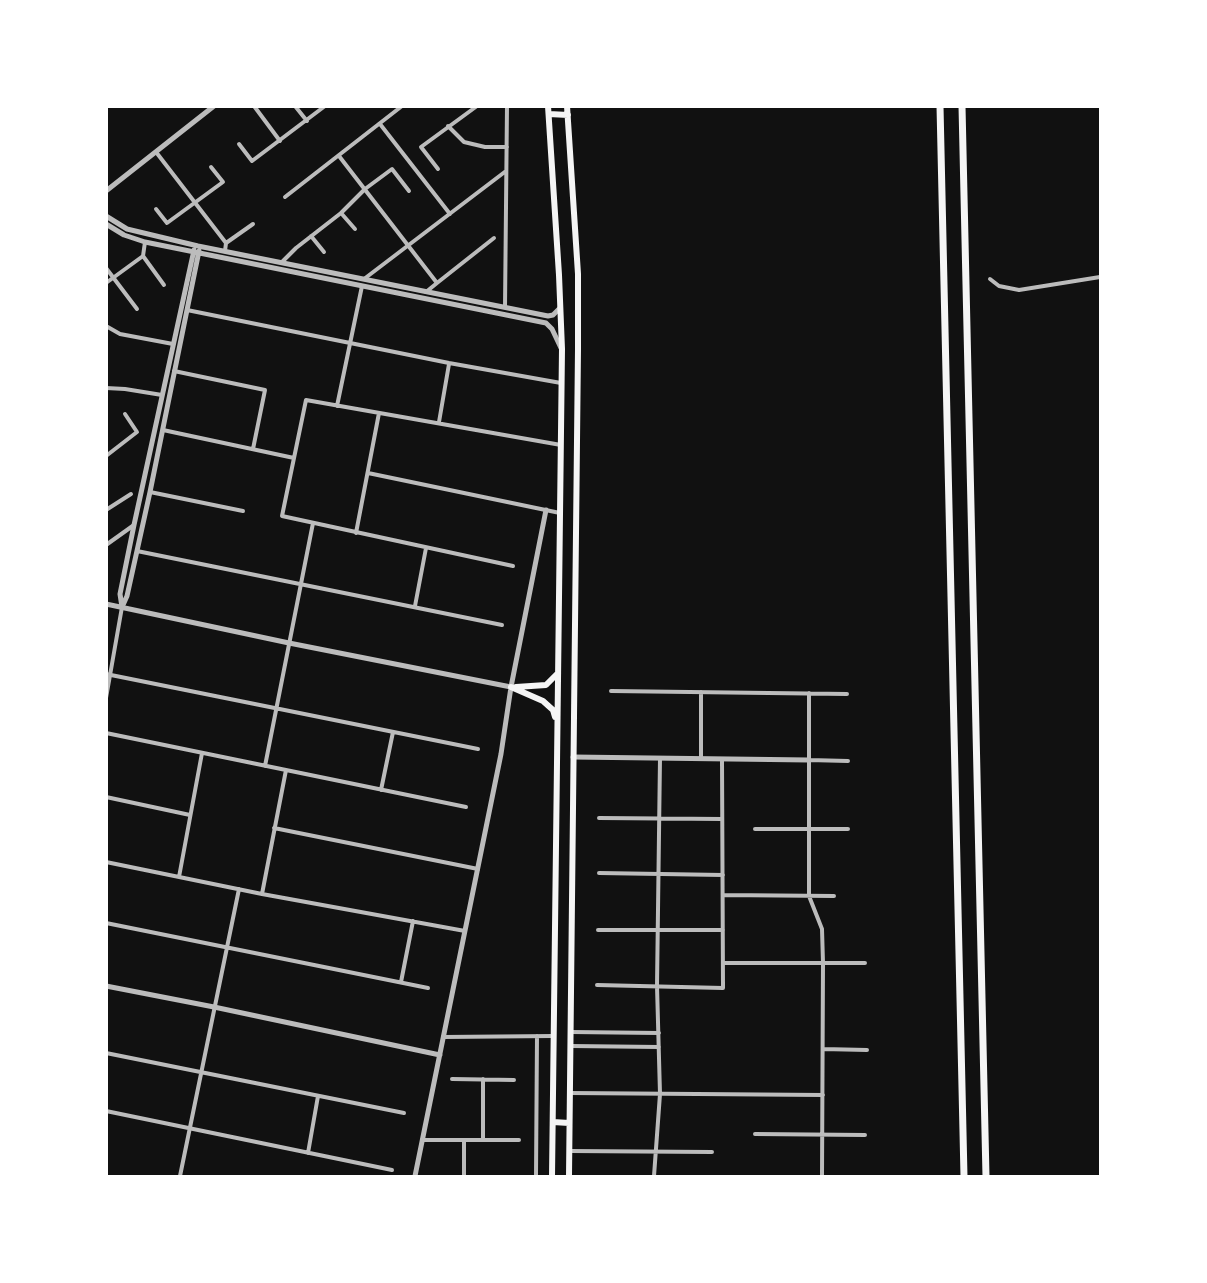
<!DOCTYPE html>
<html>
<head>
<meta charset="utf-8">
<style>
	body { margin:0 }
	#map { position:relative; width:1207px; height:1283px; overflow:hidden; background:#111; font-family:Commissioner,sans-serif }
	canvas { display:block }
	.frame { position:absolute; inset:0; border:108px solid #fff; pointer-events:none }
</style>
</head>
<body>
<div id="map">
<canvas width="1207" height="1283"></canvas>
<div class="frame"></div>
</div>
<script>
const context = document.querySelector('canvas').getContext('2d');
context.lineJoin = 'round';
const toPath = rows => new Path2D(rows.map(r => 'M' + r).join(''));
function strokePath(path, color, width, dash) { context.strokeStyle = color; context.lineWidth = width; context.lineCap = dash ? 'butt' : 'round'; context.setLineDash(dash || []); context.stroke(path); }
const minor = toPath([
	[254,106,280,141],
	[295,106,307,121],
	[380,124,450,214],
	[448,126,464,142,485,147,507,147],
	[239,144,252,161,325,106],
	[156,152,226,243],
	[339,156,437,283,494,238],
	[438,169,421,147,477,106],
	[285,197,402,106],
	[156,209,167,223,223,182,211,167],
	[341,213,355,229],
	[311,236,324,252],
	[145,242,143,256,164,285],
	[225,251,226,243,253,224],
	[282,262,296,248,341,213,365,189,392,169,409,191],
	[106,268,137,309],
	[364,279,506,171],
	[990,279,999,286,1019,290,1100,277],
	[106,283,143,256],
	[426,292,437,283],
	[505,307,507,106],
	[187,310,449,363,561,383],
	[106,326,120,334,173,344],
	[174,371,265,390,253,449],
	[106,388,125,389,162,395],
	[337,406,362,286],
	[439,422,449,364],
	[163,430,294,458],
	[106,456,137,432,125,414],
	[368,473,560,513],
	[150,492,243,511],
	[106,510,131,494],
	[356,533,379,413],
	[106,545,134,525],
	[137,551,502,625],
	[513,566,282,516,306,400,561,445],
	[415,606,426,548],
	[106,674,478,749],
	[611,691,847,694],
	[701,692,701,759],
	[809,693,809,896,822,929,823,963,822,1176],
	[106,698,122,607],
	[106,733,466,807],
	[809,760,848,761],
	[265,766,313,523],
	[381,790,393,732],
	[106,797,190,815],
	[599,818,722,819],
	[274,828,478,869],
	[755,829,848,829],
	[106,862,262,894,465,931],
	[599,873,723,875],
	[179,877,202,753],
	[262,894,286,770],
	[723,895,834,896],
	[106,923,428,988],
	[598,930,723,930],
	[723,963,865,963],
	[401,982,413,921],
	[597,985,723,988,722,759],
	[571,1032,659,1033],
	[443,1037,553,1036],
	[571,1046,659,1047],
	[823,1049,867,1050],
	[106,1053,404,1113],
	[452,1079,514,1080],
	[483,1079,483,1140],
	[570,1093,823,1095],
	[106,1111,392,1170],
	[755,1134,865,1135],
	[422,1140,519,1140],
	[464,1140,464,1176],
	[570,1151,712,1152],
	[308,1153,318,1096],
	[180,1176,239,889],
	[536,1176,537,1036],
	[654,1176,660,1094,657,986,660,758]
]);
const tertiary = toPath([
	[106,191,214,106],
	[106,216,127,229,198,246,548,316,553,315,560,308],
	[106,224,124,235,145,242,546,323,552,329,561,348],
	[106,604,289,643,511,687],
	[123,605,127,596,150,492,199,251],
	[122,607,120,594,134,525,194,250],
	[573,757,809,760],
	[106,986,214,1007,440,1055],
	[415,1176,501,754,511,687,546,510]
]);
const secondary = toPath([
	[548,106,559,275,562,349,552,1176],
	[567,106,578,274,578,349,569,1176],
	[549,114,568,115],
	[511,687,543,701,553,710,555,717],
	[516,687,546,685,558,673],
	[553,1122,569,1123]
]);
const trunk = toPath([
	[940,106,964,1176],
	[962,106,986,1176]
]);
strokePath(minor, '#bcbcbc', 4);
strokePath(tertiary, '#bcbcbc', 5);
strokePath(secondary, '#f5f5f5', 6);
strokePath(trunk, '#f5f5f5', 7);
</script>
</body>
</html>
